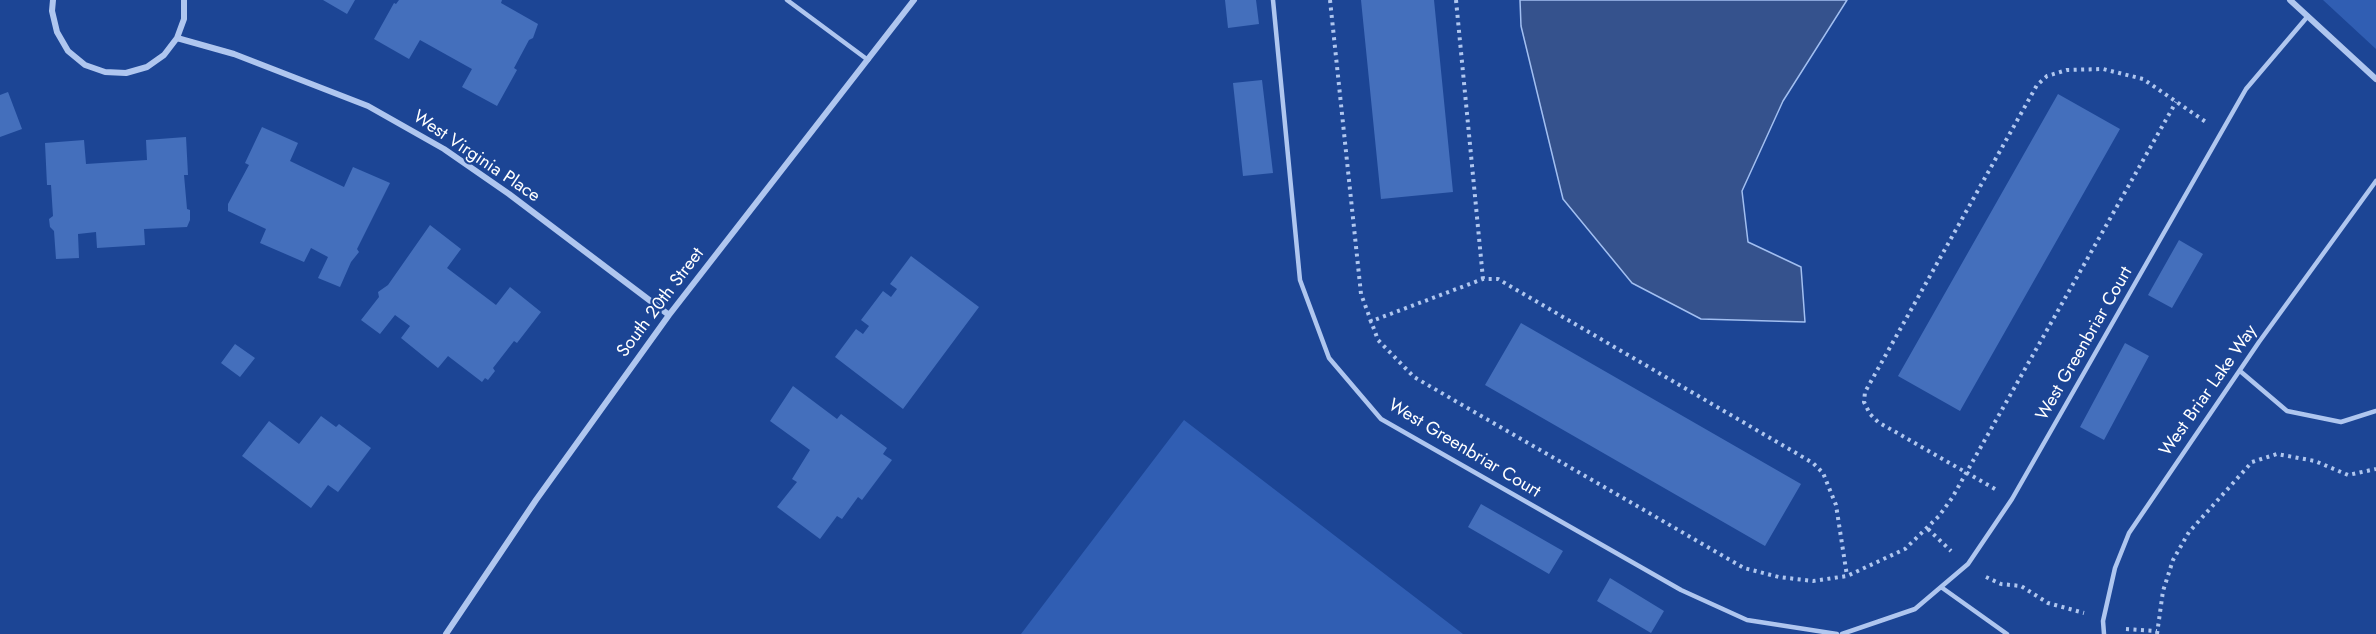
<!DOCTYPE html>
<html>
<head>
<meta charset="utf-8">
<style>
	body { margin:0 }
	canvas { display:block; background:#1c4595 }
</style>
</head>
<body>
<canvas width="2376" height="634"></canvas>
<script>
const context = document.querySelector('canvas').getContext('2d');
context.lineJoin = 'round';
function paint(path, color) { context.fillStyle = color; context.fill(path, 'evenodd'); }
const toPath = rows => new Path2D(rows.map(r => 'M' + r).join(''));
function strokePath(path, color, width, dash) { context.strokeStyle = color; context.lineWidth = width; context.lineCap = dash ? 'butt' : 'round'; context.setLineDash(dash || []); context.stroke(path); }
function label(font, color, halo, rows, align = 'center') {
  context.font = font + ' Jost,sans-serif'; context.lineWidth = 4.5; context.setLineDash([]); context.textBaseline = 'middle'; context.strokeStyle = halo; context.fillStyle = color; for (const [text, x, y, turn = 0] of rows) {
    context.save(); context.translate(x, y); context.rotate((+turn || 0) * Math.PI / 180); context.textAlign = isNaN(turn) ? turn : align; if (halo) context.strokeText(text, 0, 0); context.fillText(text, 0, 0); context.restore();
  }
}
const green = toPath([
	[2323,0,2376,0,2376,49],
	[1184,420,1463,634,1021,634]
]);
const water = toPath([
	[1520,0,1847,0,1783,101,1742,191,1748,242,1801,267,1805,322,1701,319,1632,283,1563,199,1521,26,1520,0]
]);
const building = toPath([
	[323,0,355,0,347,14],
	[399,0,502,0,501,3,538,24,533,38,529,40,514,68,517,70,497,106,462,87,472,69,420,40,409,59,374,39,394,3,396,4],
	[1225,0,1256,0,1259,24,1228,28],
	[1361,0,1434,0,1453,192,1381,199],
	[1262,80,1273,173,1243,176,1233,83],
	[8,92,22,129,0,137,0,95],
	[2058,94,2120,129,1960,411,1898,376],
	[262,127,298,143,290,161,344,187,353,167,390,183,357,249,359,252,351,262,340,287,318,278,328,257,311,248,304,262,260,243,266,229,228,211,228,204,249,165,245,163],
	[186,137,188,175,184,175,187,209,190,210,190,220,187,227,144,229,145,245,97,248,96,232,78,234,79,258,56,259,54,231,50,227,49,219,53,216,51,185,47,185,45,143,84,140,86,164,147,160,146,140],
	[430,225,461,249,447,268,496,305,510,287,541,312,517,343,514,341,493,368,495,371,488,380,485,378,482,382,448,356,438,368,401,338,410,326,395,315,380,334,361,320,379,297,378,292,388,285],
	[2179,240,2203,254,2172,308,2148,295],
	[911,256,979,307,903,409,835,357,856,329,863,334,869,326,861,320,883,291,891,297,897,289,890,284],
	[1521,323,1801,484,1765,546,1485,385],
	[2125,343,2149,356,2104,440,2080,427],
	[235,344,255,358,240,377,221,363],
	[793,386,837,419,841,414,887,448,883,454,892,460,862,500,858,497,842,519,837,516,820,539,777,507,797,482,792,479,810,450,770,421],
	[321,416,336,427,339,424,371,448,338,492,328,485,311,508,242,456,269,421,299,444],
	[1481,504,1563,551,1549,574,1468,527],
	[1610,578,1664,611,1651,633,1597,601]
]);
const path = toPath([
	[1330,0,1361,294,1378,340,1414,377,1744,568,1779,577,1813,581,1847,576,1905,549,1939,516,1952,498,2176,102],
	[1456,0,1483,279],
	[1369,322,1483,279,1498,279,1813,463,1823,473,1836,505,1847,576],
	[1995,489,1878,422,1870,414,1864,402,1865,392,2037,85,2047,76,2067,70,2103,69,2143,79,2206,122],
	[1928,529,1951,551],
	[1986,577,2001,584,2021,586,2048,603,2084,613],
	[2126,629,2157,631],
	[2157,634,2163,591,2173,560,2189,532,2252,462,2277,454,2315,461,2348,475,2376,469]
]);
const lane = toPath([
	[787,0,868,60],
	[1273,0,1300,280,1329,358,1381,419,1681,590,1747,620,1837,634],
	[2240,371,2287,411,2341,422,2376,411],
	[1941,587,2007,634],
	[1842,634,1915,609,1968,564,2012,499,2246,89,2308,16],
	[2104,634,2103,621,2115,568,2129,533,2259,342,2376,181]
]);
const street = toPath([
	[53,0,52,11,57,32,68,51,85,65,105,72,126,73,147,67,164,55,177,38,184,19,184,0],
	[2290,0,2376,79],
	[177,38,234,54,368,106,444,149,509,194,669,315],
	[446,634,536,500,669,315,914,0]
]);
const streetNames = [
	["West Virginia Place",476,157,34],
	["South 20th Street",661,303,-53],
	["West Greenbriar Court",2085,344,-60],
	["West Briar Lake Way",2209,391,-55],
	["West Greenbriar Court",1464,449,31]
];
paint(green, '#305eb3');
paint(water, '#35528d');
strokePath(water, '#a2bff1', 1.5);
paint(building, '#446fbc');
strokePath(path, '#afc6ef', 4, [3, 4.5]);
strokePath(lane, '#afc6ef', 4.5);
strokePath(street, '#afc6ef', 6);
label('18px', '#fff', '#1c4595', streetNames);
</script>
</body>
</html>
